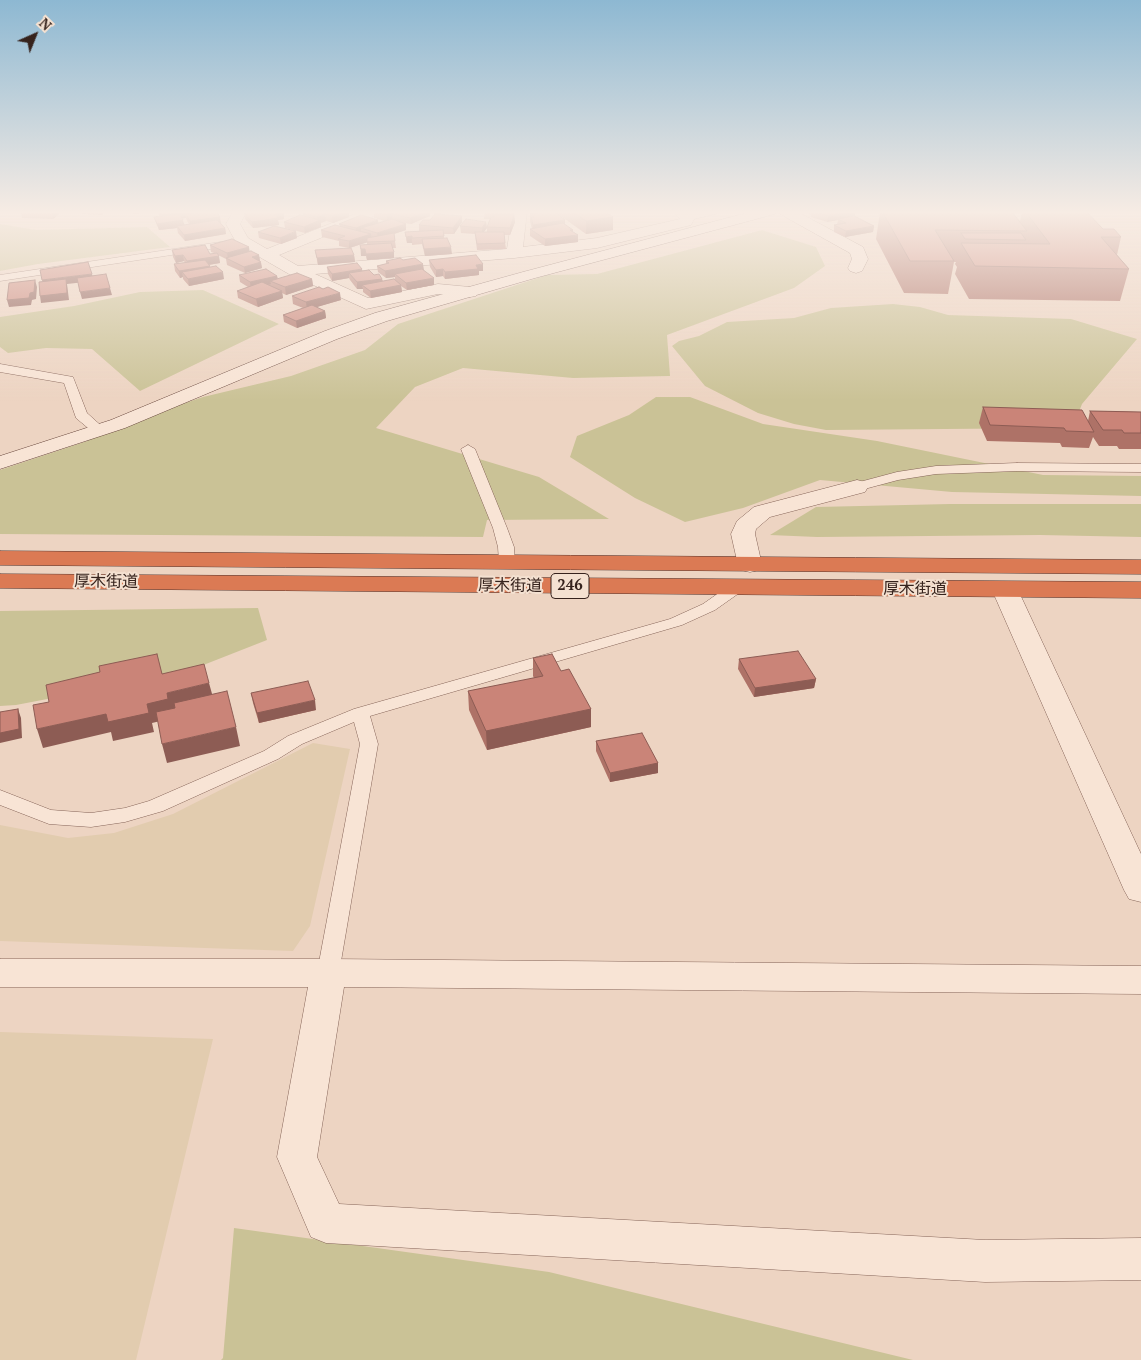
<!DOCTYPE html>
<html>
<head>
<meta charset="utf-8">
<style>
	body { margin:0 }
	#map { position:relative; width:1141px; height:1360px; overflow:hidden; background:#edd4c2; font-family:"PT Serif",serif }
	canvas { display:block }
	.north { position:absolute; left:10px; top:10px; width:50px; height:50px; -webkit-text-stroke:4px #f4e1d1; paint-order:stroke; rotate:44deg; font-size:14px; font-weight:700; line-height:20px; text-align:center; color:#36231d }
	.north::after { content:''; display:block; margin:auto; width:18px; height:22px; background:#36231d; clip-path:polygon(50% 0,100% 100%,50% 72%,0 100%) }
</style>
</head>
<body>
<div id="map">
<canvas width="1141" height="1360"></canvas>
<div class="north">N</div>
</div>
<script>
const context = document.querySelector('canvas').getContext('2d');
context.lineJoin = 'round';
function paint(path, color) { context.fillStyle = color; context.fill(path, 'evenodd'); }
const toPath = rows => new Path2D(rows.map(r => 'M' + r).join(''));
function strokePath(path, color, width, dash) { context.strokeStyle = color; context.lineWidth = width; context.lineCap = dash ? 'butt' : 'round'; context.setLineDash(dash || []); context.stroke(path); }
function label(font, color, halo, rows, align = 'center') {
  context.font = font + ' "PT Serif","Noto Sans JP",serif'; context.lineWidth = 4; context.setLineDash([]); context.textBaseline = 'middle'; context.strokeStyle = halo; context.fillStyle = color; for (const [text, x, y, turn = 0] of rows) {
    context.save(); context.translate(x, y); context.rotate((+turn || 0) * Math.PI / 180); context.textAlign = isNaN(turn) ? turn : align; if (halo) context.strokeText(text, 0, 0); context.fillText(text, 0, 0); context.restore();
  }
}
const farmland = toPath([
	[313,743,350,749,310,926,293,951,0,941,0,825,68,838,114,833,173,814],
	[0,1032,213,1039,136,1360,0,1360]
]);
const green = toPath([
	[0,224,36,230,147,227,170,247,38,264,0,271],
	[762,230,816,247,825,266,794,288,667,335,670,376,573,378,463,368,415,387,376,428,539,477,609,519,487,520,483,537,0,534,0,470,87,441,93,434,203,397,291,376,365,350,398,324,547,275,597,274],
	[203,290,279,324,140,391,92,349,46,348,8,353,0,347,0,317,74,306,140,292],
	[893,304,920,307,948,315,1071,319,1137,339,1082,404,1077,417,1062,428,826,430,794,424,758,413,705,386,672,346,679,341,699,336,727,322,794,318,831,308],
	[656,397,690,397,763,424,877,441,1043,475,1141,476,1141,496,952,492,820,480,743,508,685,522,635,498,570,457,577,436,629,415],
	[950,504,1141,504,1141,537,1040,535,817,537,770,535,816,507],
	[258,608,267,640,183,673,16,705,0,706,0,611],
	[234,1228,549,1272,913,1360,221,1360,223,1358]
]);
const lane = toPath([
	[234,240,239,243,237,245,0,281,0,275,234,240],
	[0,364,73,377,87,413,106,430,104,433,94,433,76,418,64,383,0,372,0,364],
	[468,445,475,449,507,528,514,547,515,562,512,565,502,565,499,562,498,547,493,528,461,449,468,445],
	[1017,463,1141,464,1141,472,1017,471,936,474,898,480,857,491,852,490,850,487,852,484,897,472,936,466,1017,463],
	[736,583,742,585,744,588,742,591,715,610,682,625,370,716,378,744,339,973,336,979,328,982,320,979,317,973,360,744,354,722,302,744,278,759,163,811,125,822,91,827,49,824,0,805,0,790,51,810,91,813,125,808,149,801,264,751,288,736,354,709,670,619,703,604,730,585,736,583]
]);
const street = toPath([
	[233,211,247,211,240,224,248,238,267,249,362,211,381,211,379,214,279,255,298,266,507,249,513,211,527,211,523,247,597,238,680,219,672,211,718,211,716,214,694,219,691,225,597,248,514,258,315,274,368,298,438,284,470,287,476,288,478,292,476,296,470,297,438,294,366,309,289,274,237,244,226,224,233,211],
	[778,211,796,211,863,247,868,259,862,271,856,273,850,271,848,268,852,259,850,253,780,214,778,211],
	[857,480,865,482,868,487,865,492,770,517,756,529,755,534,762,565,759,570,750,572,741,570,738,565,731,534,737,521,754,507,857,480],
	[1005,582,1014,585,1018,590,1141,854,1141,902,1129,899,1124,890,992,590,996,585,1005,582],
	[0,959,328,959,1141,966,1141,994,344,987,317,1157,339,1204,985,1240,1141,1238,1141,1280,985,1282,326,1243,311,1237,277,1157,308,987,0,987,0,959]
]);
const secondary = toPath([
	[754,211,777,211,775,214,535,278,387,321,337,339,125,428,0,469,0,456,111,420,325,331,375,313,523,272,754,211]
]);
const highway = toPath([
	[0,551,1141,560,1141,574,0,565,0,551],
	[0,574,1141,582,1141,598,0,588,0,574]
]);
const wall = toPath([
	[58,211,59,214,53,219,22,218,21,212],
	[73,211,107,211,101,215,74,213],
	[111,211,143,211,138,214,111,212],
	[158,211,204,212,221,223,225,228,226,234,185,241,178,233,177,228,159,230,156,223,154,217,159,216],
	[182,218,186,218,187,221,189,224,184,225],
	[294,211,310,211,301,213],
	[348,211,349,217,333,223,326,221,321,223,321,227,305,233,285,228,284,222,303,216,303,214],
	[376,211,446,211,438,214,462,222,454,234,444,234,444,238,452,254,425,256,422,244,412,245,412,243,407,243,405,232,419,231,419,225,430,220,437,214,430,213,430,216,411,224,404,223,406,224,406,230,394,234,396,248,392,248,394,258,367,260,366,256,361,256,360,245,367,245,367,242,350,248,354,255,355,262,318,265,315,250,349,248,339,246,339,241,322,237,321,230,340,226,339,224,378,223,385,221,374,218,374,212],
	[485,211,515,211,514,215,515,222,510,235,504,235,506,249,477,250,475,234,461,233,460,226,486,222,487,228,484,232,487,232,487,227,490,219,484,219],
	[538,211,604,211,613,217,613,230,586,234,555,212,565,220,565,225,573,230,573,232,578,242,545,246,530,236,530,229,532,229,530,221,530,214,540,213],
	[804,211,855,211,855,216,874,226,873,232,845,237,834,232,834,225,837,224,838,220,827,222,811,217,811,215],
	[877,211,1011,211,1020,221,1022,211,1086,211,1103,229,1121,237,1117,255,1129,269,1120,301,969,299,955,274,957,267,955,264,956,262,954,262,948,294,904,293,876,239,880,212],
	[283,212,284,219,278,220,279,225,253,228,245,219,244,213,288,212],
	[258,232,297,238,281,244,259,238],
	[210,245,250,251,259,255,260,261,262,268,245,273,227,265,226,259,218,255,220,263,209,265,210,267,224,279,189,286,183,279,183,277,180,278,175,271,174,264,185,263,184,261,176,263,173,257,172,250,210,254,214,253,211,252],
	[403,260,424,270,434,285,407,290,401,286,402,292,371,298,363,292,363,289,357,289,350,280,349,278,332,281,328,274,327,267,362,271,382,279,383,281,395,280,395,277,386,278,378,272,377,266,386,264,386,261],
	[429,260,483,271,479,271,479,275,445,279,443,276,436,277,430,267],
	[239,275,277,276,278,279,312,279,313,286,286,295,282,293,283,298,258,307,238,298,237,291,248,287,240,282],
	[292,296,341,300,316,307,325,311,326,318,297,328,284,322,283,315,303,308,293,304],
	[983,407,1088,421,1090,411,1141,412,1141,449,1119,449,1117,446,1099,446,1093,437,1089,448,1062,447,1060,443,987,441,979,423],
	[533,658,561,671,591,709,591,727,487,750,469,710,468,691,534,678,533,676],
	[739,659,816,679,814,688,754,697,738,669],
	[251,693,316,710,259,723,253,703],
	[596,741,658,763,658,773,610,782,596,751]
]);
const shadedWall = toPath([
	[51,211,58,211,59,214,53,219],
	[100,211,107,211,101,215],
	[137,211,143,211,138,214],
	[187,211,203,211,204,215,186,214,186,218,163,221,162,215],
	[300,211,310,211,301,213],
	[348,211,349,217,333,223,332,216],
	[396,211,409,211,392,214,392,219,387,221,387,215],
	[428,211,430,211,430,216,411,224,410,218],
	[437,211,446,211,438,215],
	[542,211,556,211,556,212,542,214],
	[852,211,855,211,855,216,838,219,838,220,827,222,828,216],
	[284,212,284,219,278,220,279,225,253,228,252,222,275,214],
	[325,214,326,221,321,223,321,227,305,233,304,227,317,222,317,217],
	[514,215,515,222,510,235,510,228],
	[462,216,462,222,454,234,453,228],
	[220,217,221,223,191,227,190,221],
	[613,217,613,230,586,234,586,221],
	[183,220,185,227,177,226,177,228,159,230,157,224],
	[378,220,378,226,361,228,361,233,357,235,356,228],
	[565,220,565,227,533,231,533,225],
	[486,222,487,228,482,234,482,228],
	[406,224,406,230,378,239,377,233],
	[874,226,873,232,845,237,846,231],
	[225,228,226,234,185,241,184,235],
	[570,230,573,230,573,236,578,235,578,242,545,246,545,239],
	[296,231,297,238,281,244,280,238],
	[371,234,372,241,349,248,349,241],
	[412,236,412,243,407,243,406,237],
	[249,247,250,254,228,259,227,253],
	[451,247,452,254,425,256,424,249],
	[361,249,365,249,366,256,361,256],
	[394,252,394,258,367,260,366,254],
	[183,255,184,261,176,263,175,256],
	[259,255,260,262,252,257],
	[354,255,355,262,318,265,317,258],
	[219,256,220,263,188,268,187,261],
	[261,262,262,268,245,273,244,267],
	[423,264,424,270,395,274,395,277,386,278,385,271],
	[483,264,483,271,479,271,479,275,445,279,445,272,476,265],
	[210,266,211,273,182,272,183,277,180,278,179,271],
	[362,269,363,276,349,273,349,278,332,281,332,274],
	[443,269,443,276,436,277,436,270],
	[223,272,224,279,189,286,188,279],
	[92,274,94,281,67,284,69,300,41,303,40,296,44,287,42,280],
	[277,276,278,283,270,281,271,284,251,289,250,282],
	[434,278,434,285,407,290,406,283],
	[312,279,313,286,286,295,285,287],
	[382,279,383,286,362,285,363,289,357,289,357,282],
	[35,280,37,287,36,299,32,300,31,305,9,307,7,300,30,293],
	[401,285,402,292,371,298,370,291],
	[110,288,112,295,82,299,80,292],
	[282,291,283,298,258,307,256,299],
	[340,293,341,300,307,310,306,302],
	[325,311,326,318,297,328,296,321],
	[816,679,814,688,754,697,755,688],
	[209,683,214,701,175,710,173,718,152,723,154,732,113,741,111,732,43,748,37,729,147,704,167,693],
	[315,700,316,710,259,723,257,713],
	[18,709,21,718,22,738,0,743,0,733],
	[591,709,591,727,487,750,486,731],
	[236,727,240,746,167,763,162,744],
	[658,763,658,773,610,782,610,773]
]);
const building = toPath([
	[22,211,54,211,51,213,21,212,22,211],
	[158,211,187,211,162,215,158,211],
	[216,211,220,217,190,221,186,214,216,211],
	[256,211,282,211,284,212,275,214,278,218,252,222,244,213,256,211],
	[310,211,347,211,332,216,325,214,317,217,303,214,310,211],
	[376,211,396,211,387,215,374,212,376,211],
	[401,211,428,211,410,218,392,214,401,211],
	[485,211,513,211,513,213,484,212,485,211],
	[554,211,565,220,533,225,531,217,534,217,530,214,554,211],
	[571,211,604,211,613,217,586,221,571,211],
	[813,211,852,211,828,216,813,211],
	[882,211,1011,211,1027,231,935,230,954,261,910,261,882,211],
	[1025,211,1086,211,1103,229,1114,229,1121,237,1101,237,1129,269,975,266,961,243,1050,244,1025,211],
	[180,214,183,220,157,224,154,217,180,214],
	[435,214,462,216,453,228,419,225,423,220,430,220,435,214],
	[300,215,320,220,304,227,284,222,300,215],
	[361,215,378,220,356,228,339,224,361,215],
	[494,215,514,215,510,228,487,227,491,217,494,217,494,215],
	[854,216,874,226,846,231,834,225,846,223,838,219,854,216],
	[392,219,406,224,377,233,361,228,392,219],
	[466,219,486,222,482,228,460,226,466,219],
	[217,220,225,228,184,235,177,226,217,220],
	[563,223,573,230,570,230,578,235,545,239,530,229,563,223],
	[335,225,371,234,349,241,338,239,345,236,321,230,335,225],
	[274,226,296,231,280,238,258,232,274,226],
	[443,230,444,236,412,238,412,236,406,237,405,232,443,230],
	[475,232,504,232,505,243,477,244,475,232],
	[394,233,395,241,367,242,367,238,394,233],
	[961,233,1021,233,1026,240,965,239,961,233],
	[447,238,451,247,424,249,422,239,447,238],
	[232,239,249,247,227,253,210,245,232,239],
	[391,243,394,252,366,254,365,249,361,249,360,245,391,243],
	[205,245,210,254,217,253,219,256,187,261,183,255,175,256,172,250,205,245],
	[351,248,354,255,317,258,315,250,351,248],
	[251,251,259,255,252,257,261,262,244,267,226,258,251,251],
	[476,255,483,264,476,265,478,269,445,272,443,269,436,270,429,260,476,255],
	[400,258,403,260,415,258,423,264,385,271,377,266,389,263,386,261,400,258],
	[205,260,210,266,179,271,174,264,205,260],
	[88,262,92,274,42,280,40,270,88,262],
	[357,263,362,269,332,274,327,267,357,263],
	[216,266,223,272,188,279,182,272,216,266],
	[266,269,277,276,250,282,239,275,266,269],
	[422,269,434,278,406,283,395,274,422,269],
	[369,270,374,275,379,274,382,279,357,282,349,273,369,270],
	[297,273,312,279,285,287,270,281,297,273],
	[106,274,110,288,80,292,77,278,106,274],
	[66,279,67,293,40,296,39,282,66,279],
	[394,279,401,285,370,291,362,285,394,279],
	[35,280,34,292,30,293,29,298,7,300,9,283,35,280],
	[262,282,282,291,256,299,237,291,262,282],
	[319,287,323,289,328,287,340,293,306,302,292,296,319,287],
	[312,305,325,311,296,321,283,315,312,305],
	[983,407,1082,410,1094,432,1066,431,1064,428,990,425,983,407],
	[1090,411,1141,412,1141,433,1124,433,1122,430,1103,430,1090,411],
	[798,651,816,679,755,688,739,659,798,651],
	[157,654,162,674,204,664,209,683,167,693,168,699,147,704,149,713,108,722,106,714,37,729,33,705,49,702,46,685,100,672,99,666,157,654],
	[552,654,561,671,569,669,591,709,486,731,468,691,543,676,533,658,552,654],
	[308,681,315,700,257,713,251,693,308,681],
	[227,691,236,727,162,744,156,712,175,708,174,703,227,691],
	[18,709,19,729,0,733,0,712,18,709],
	[642,733,658,763,610,773,596,741,642,733]
]);
const shields = [
	[570,586,38]
];
const shieldNames = [
	["246",570,586]
];
const streetNames = [
	["厚木街道",106,582,1],
	["厚木街道",510,586,1],
	["厚木街道",915,589]
];
paint(farmland, '#e2ccaf');
paint(green, '#cac296');
strokePath(lane, '#866559', 1);
strokePath(street, '#866559', 1);
strokePath(secondary, '#68473d', 1);
strokePath(highway, '#54352e', 1);
paint(lane, '#f8e4d5');
paint(street, '#f8e4d5');
paint(secondary, '#f8e4d5');
paint(highway, '#db7a54');
paint(wall, '#ae7267');
paint(shadedWall, '#8d5c54');
paint(building, '#ca8478');
strokePath(building, '#8d5c54', 1);
const sky = context.createLinearGradient(0, 0, 0, 401);
sky.addColorStop(0, '#8db8d2');
sky.addColorStop(0.53, '#f7ece4');
sky.addColorStop(1, '#f7ece400');
context.fillStyle = sky;
context.fillRect(0, 0, 1141, 401);
for (const [x, y, w] of shields) { const box = new Path2D(); box.roundRect(x - w / 2, y - 12.5, w, 25, 4); context.fillStyle = '#f4e1d1'; context.fill(box); strokePath(box, '#36231d', 1); }
label('bold 15px', '#36231d', null, shieldNames);
label('16px', '#36231d', '#f4e1d1', streetNames);
</script>
</body>
</html>
